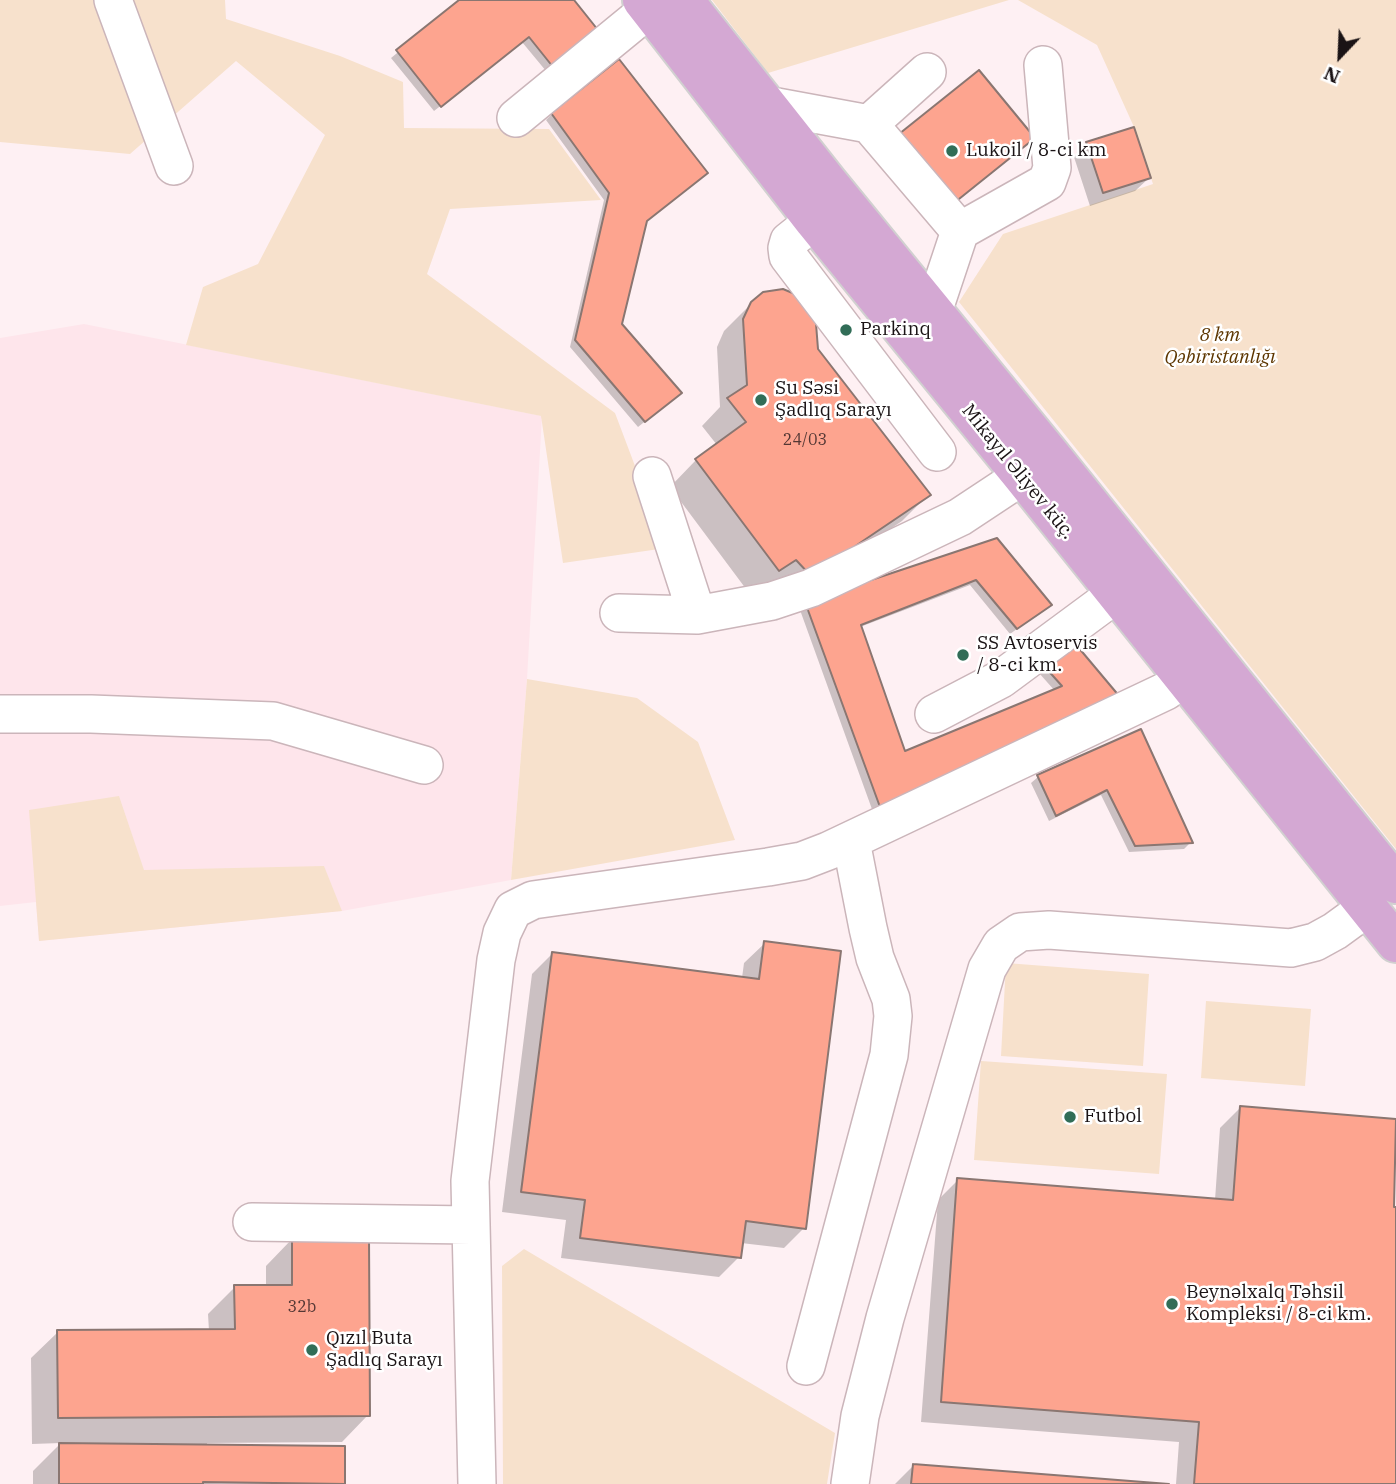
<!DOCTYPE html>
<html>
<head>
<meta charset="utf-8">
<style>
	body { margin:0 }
	#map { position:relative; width:1396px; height:1484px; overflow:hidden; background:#fef0f3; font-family:"IBM Plex Serif",serif }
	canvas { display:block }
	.north { position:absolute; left:1305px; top:21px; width:70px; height:70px; -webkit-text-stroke:5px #fff; paint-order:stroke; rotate:203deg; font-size:19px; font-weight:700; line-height:28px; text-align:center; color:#1a1315 }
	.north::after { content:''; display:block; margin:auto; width:24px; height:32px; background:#1a1315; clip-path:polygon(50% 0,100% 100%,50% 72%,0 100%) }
</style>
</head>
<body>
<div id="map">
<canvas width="1396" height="1484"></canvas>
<div class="north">N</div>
</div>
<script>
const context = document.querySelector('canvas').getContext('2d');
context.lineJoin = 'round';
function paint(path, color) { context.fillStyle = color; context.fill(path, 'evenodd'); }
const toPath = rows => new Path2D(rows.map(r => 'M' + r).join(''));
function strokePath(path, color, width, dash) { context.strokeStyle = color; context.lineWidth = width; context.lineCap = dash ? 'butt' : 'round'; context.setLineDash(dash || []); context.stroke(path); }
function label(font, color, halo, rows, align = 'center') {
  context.font = font + ' "IBM Plex Serif",serif'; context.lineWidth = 5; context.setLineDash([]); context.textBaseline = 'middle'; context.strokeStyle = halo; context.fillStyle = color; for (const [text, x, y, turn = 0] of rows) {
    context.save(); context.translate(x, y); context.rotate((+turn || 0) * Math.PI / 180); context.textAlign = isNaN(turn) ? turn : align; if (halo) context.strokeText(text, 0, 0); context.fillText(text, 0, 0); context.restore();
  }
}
const built = toPath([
	[84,324,542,416,527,679,511,880,342,911,39,941,36,902,0,906,0,338]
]);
const green = toPath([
	[0,0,225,0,226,19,340,56,403,82,404,128,549,129,601,200,450,209,427,274,615,413,666,548,563,563,541,416,186,345,203,287,258,264,325,135,236,61,130,154,0,142],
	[712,0,1009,0,768,73],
	[1018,0,1396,0,1396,849,959,302,1003,234,1153,184,1134,127,1097,45],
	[527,679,637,698,698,742,735,840,511,880],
	[119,796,144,870,324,866,342,911,39,941,29,810],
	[1006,963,1149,974,1143,1066,1001,1056],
	[1206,1001,1311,1009,1305,1086,1201,1078],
	[981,1061,1167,1074,1159,1174,974,1160],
	[524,1249,835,1433,827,1484,503,1484,502,1266]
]);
const shadow = toPath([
	[462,0,572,0,596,30,546,71,522,42,434,111,391,58],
	[552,114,645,221,620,324,673,399,638,427,570,347,604,200,546,120],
	[1087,144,1149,178,1135,191,1090,206,1074,157],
	[752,303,817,349,928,495,902,521,784,601,752,597,670,487,696,460,717,445,702,426,720,407,717,347,724,331],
	[997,540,1050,605,1010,634,970,585,860,627,904,753,1055,691,1039,673,1045,667,1117,697,873,812,800,610],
	[1140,731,1190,843,1184,849,1129,852,1101,795,1049,821,1031,783,1038,777],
	[765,943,804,1228,784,1248,741,1243,739,1257,719,1277,561,1258,566,1220,502,1212,532,974,552,954,742,978,744,963],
	[1240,1108,1396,1120,1392,1208,1396,1209,1396,1484,1176,1484,1179,1442,921,1422,938,1200,958,1180,1215,1200,1220,1128],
	[292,1239,368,1415,342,1442,207,1443,207,1446,343,1484,33,1484,33,1471,61,1443,32,1444,31,1358,58,1332,209,1331,208,1314,235,1287,266,1287,266,1266],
	[913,1466,1147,1484,895,1484]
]);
const building = toPath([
	[459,0,574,0,598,30,553,67,529,37,441,107,396,50,459,0],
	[619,59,708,173,647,221,622,324,682,393,645,422,575,340,609,193,551,113,619,59],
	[979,70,1035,138,954,203,899,134,979,70],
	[1134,127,1151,178,1103,193,1086,142,1134,127],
	[783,289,802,297,815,311,818,349,931,495,811,576,796,560,779,571,695,459,746,422,727,398,747,385,743,319,751,302,763,292,783,289],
	[997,538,1052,605,1017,629,976,580,861,625,905,751,1062,686,1044,666,1073,641,1120,697,880,807,805,602,997,538],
	[1141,729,1193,843,1135,846,1107,790,1056,816,1037,775,1141,729],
	[764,941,841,951,806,1229,746,1221,741,1258,580,1238,585,1200,521,1192,552,952,759,979,764,941],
	[1240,1106,1396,1119,1394,1207,1396,1207,1396,1484,1194,1484,1199,1422,941,1402,957,1178,1233,1200,1240,1106],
	[292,1237,369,1237,370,1416,58,1418,57,1330,235,1329,234,1285,292,1285,292,1237],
	[59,1443,345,1446,345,1484,203,1482,203,1484,59,1484,59,1443],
	[913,1464,1169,1484,911,1484,913,1464]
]);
const minor = toPath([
	[113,0,174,166],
	[766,105,869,124,960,231,933,312],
	[516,118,649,9],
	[869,124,927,72],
	[814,221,789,241,787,248,788,256,937,452],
	[960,231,1047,182,1052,168,1043,65],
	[652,476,697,615],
	[619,613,697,615,772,601,811,588,960,517,1022,476],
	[0,714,91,714,273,721,424,765],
	[934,714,1001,679,1116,594],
	[252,1222,471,1225],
	[806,1366,889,1055,893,1016,891,999,875,958,868,928,851,841],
	[477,1484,470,1181,496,960,502,933,513,910,533,900,768,867,802,861,828,851,1166,691,1209,659],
	[850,1484,860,1416,885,1318,987,969,1001,945,1020,932,1049,930,1291,948,1315,942,1335,931,1368,907]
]);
const major = toPath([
	[642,0,814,221,1022,476,1396,943],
	[684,0,828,182,1050,454,1396,884]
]);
const markers = [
	[952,151,7,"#316d57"],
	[846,330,7,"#316d57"],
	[761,400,7,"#316d57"],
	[963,655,7,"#316d57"],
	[1070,1117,7,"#316d57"],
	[1172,1304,7,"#316d57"],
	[312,1350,7,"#316d57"]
];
const numberNames = [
	["24/03",805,440],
	["32b",302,1307]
];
const poiNames = [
	["Lukoil / 8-ci km",966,151],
	["Parkinq",860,330],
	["Su Səsi",775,389],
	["Şadlıq Sarayı",775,411],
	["SS Avtoservis",977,644],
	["/ 8-ci km.",977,666],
	["Futbol",1084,1117],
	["Beynəlxalq Təhsil",1186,1293],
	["Kompleksi / 8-ci km.",1186,1315],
	["Qızıl Buta",326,1339],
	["Şadlıq Sarayı",326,1361]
];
const parkNames = [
	["8 km",1220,336],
	["Qəbiristanlığı",1220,358]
];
const streetNames = [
	["Mikayıl Əliyev küç.",1018,472,51]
];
paint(built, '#fee5eb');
paint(green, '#f7e1cc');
paint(shadow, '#0003');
paint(building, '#fda48f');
strokePath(building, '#8a7671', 2);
strokePath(minor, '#cbb5ba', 40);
strokePath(major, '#d1d0d0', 42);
strokePath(minor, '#fff', 37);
strokePath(major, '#d4a8d3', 38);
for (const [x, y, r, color] of markers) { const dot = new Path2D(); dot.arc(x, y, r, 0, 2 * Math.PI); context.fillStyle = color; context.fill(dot); strokePath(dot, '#fff', 2.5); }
label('16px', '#533734', null, numberNames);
label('19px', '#1a1315', '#fff', poiNames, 'left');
label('italic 19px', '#5d3600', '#fff', parkNames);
label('19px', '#1a1315', '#fff', streetNames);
</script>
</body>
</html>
